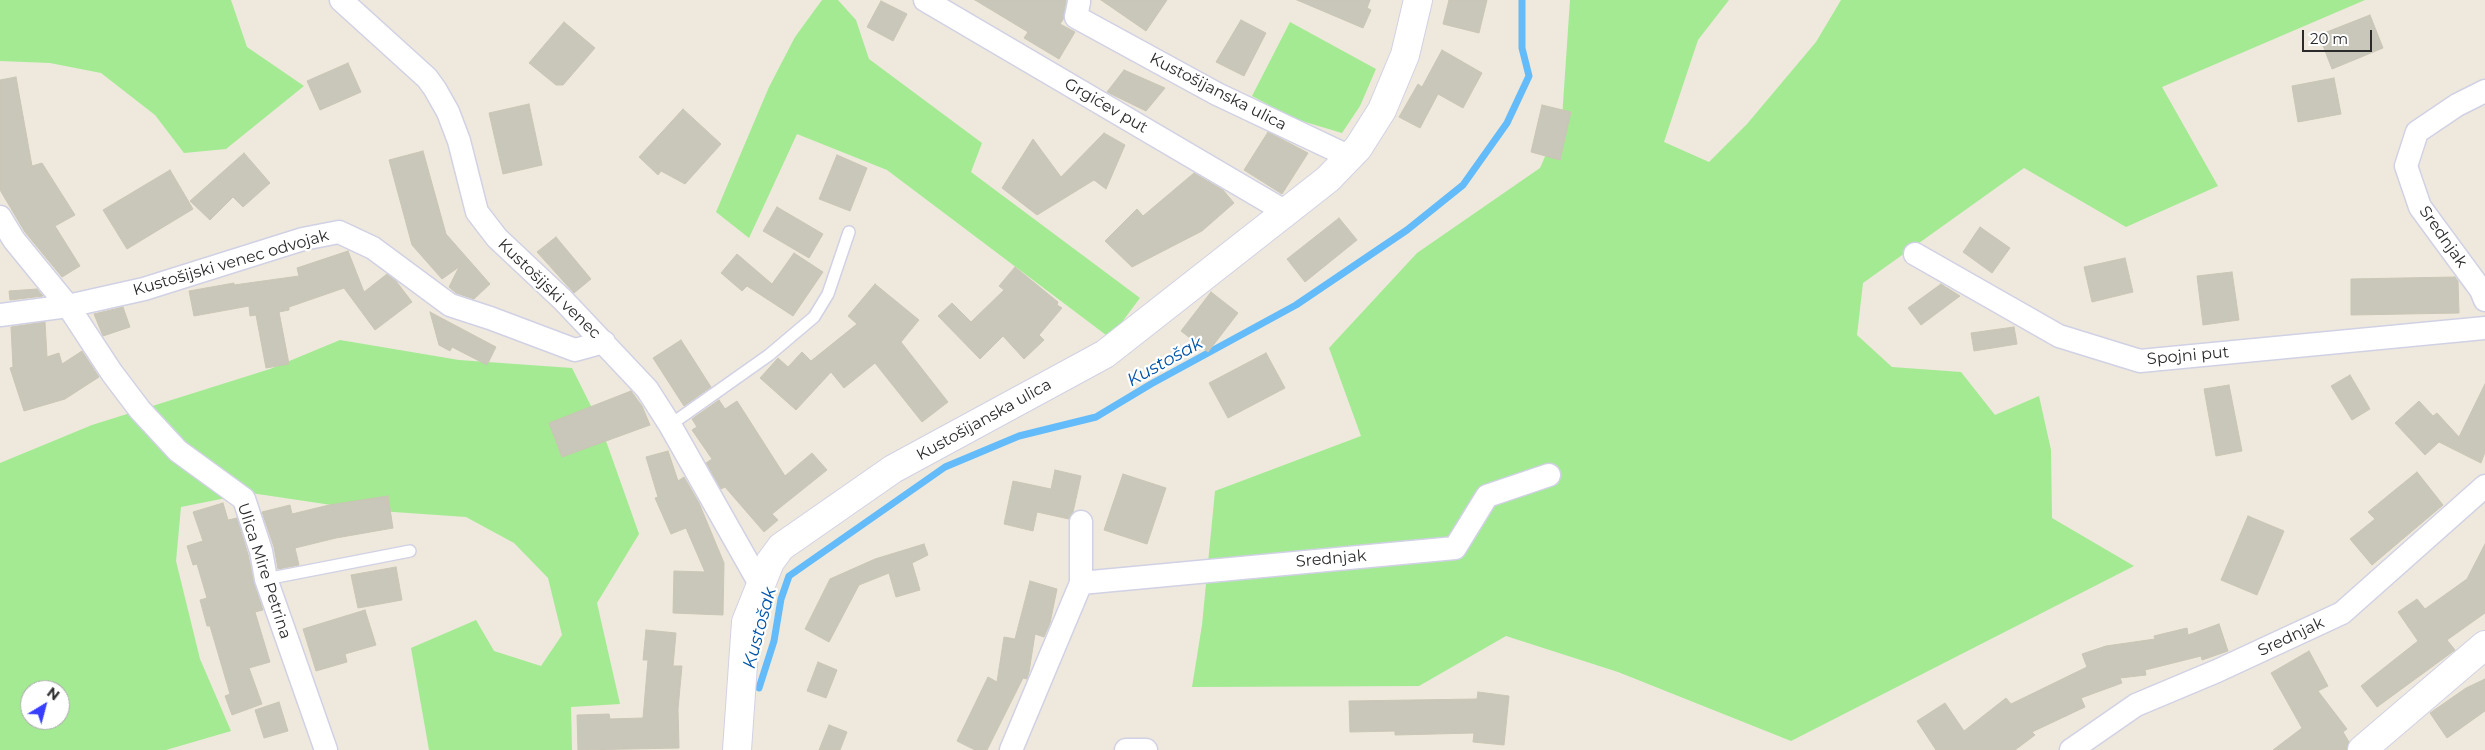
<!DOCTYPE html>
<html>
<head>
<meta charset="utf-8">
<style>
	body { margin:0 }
	#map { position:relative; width:2485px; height:750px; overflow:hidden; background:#eee9dc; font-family:Montserrat,sans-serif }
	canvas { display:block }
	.north { position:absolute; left:20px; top:680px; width:50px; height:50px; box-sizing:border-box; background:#fff; border:1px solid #aaa; border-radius:50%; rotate:37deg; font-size:14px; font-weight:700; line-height:20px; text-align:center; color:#2b2b2b }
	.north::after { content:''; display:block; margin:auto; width:18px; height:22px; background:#383eff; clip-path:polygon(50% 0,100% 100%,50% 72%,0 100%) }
	.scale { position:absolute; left:2302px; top:30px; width:70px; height:22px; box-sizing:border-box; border:2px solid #2b2b2b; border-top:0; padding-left:6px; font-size:15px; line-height:18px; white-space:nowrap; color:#2b2b2b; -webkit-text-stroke:4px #fff; paint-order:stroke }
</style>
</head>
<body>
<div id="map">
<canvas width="2485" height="750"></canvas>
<div class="north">N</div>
<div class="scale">20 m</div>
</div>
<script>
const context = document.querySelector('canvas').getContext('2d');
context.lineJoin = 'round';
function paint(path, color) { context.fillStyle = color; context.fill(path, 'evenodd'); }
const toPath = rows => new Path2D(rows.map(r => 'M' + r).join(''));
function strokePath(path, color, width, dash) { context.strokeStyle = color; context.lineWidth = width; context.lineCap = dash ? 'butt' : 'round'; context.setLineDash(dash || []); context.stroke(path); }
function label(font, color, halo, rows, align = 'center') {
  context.font = font + ' Montserrat,sans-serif'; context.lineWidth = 4.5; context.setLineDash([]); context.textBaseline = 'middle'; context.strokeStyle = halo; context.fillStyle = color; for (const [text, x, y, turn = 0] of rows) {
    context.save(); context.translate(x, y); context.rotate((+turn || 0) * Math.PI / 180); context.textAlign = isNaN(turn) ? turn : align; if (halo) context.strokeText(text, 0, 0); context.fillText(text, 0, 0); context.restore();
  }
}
const green = toPath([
	[0,0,231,0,247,47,304,86,226,149,184,153,155,115,101,73,50,63,0,61],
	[822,0,838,0,856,20,869,59,982,143,971,172,1140,298,1110,338,887,170,797,134,749,238,716,212,769,87,795,37],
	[1570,0,1729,0,1698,40,1664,142,1709,162,1747,124,1816,42,1841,0,2365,0,2162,87,2218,186,2126,227,2024,168,1863,283,1857,335,1892,367,1961,372,1995,415,2039,396,2051,450,2052,518,2134,566,1791,741,1618,672,1506,636,1419,686,1192,687,1202,625,1215,491,1361,436,1329,348,1417,253,1540,168,1562,118],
	[1290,22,1376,69,1360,106,1342,133,1295,119,1252,96],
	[340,340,459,360,572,368,600,424,639,534,597,603,620,704,571,707,572,750,429,750,411,648,476,620,494,651,541,666,562,635,548,578,514,543,466,517,365,510,251,493,181,507,176,561,200,659,231,731,166,750,0,750,0,463,92,425,270,369],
	[30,690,60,690,60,720,30,720]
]);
const stream = toPath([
	[759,688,774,641,781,599,789,576,945,467,1019,436,1096,417,1151,384,1296,305,1407,230,1463,185,1507,123,1529,76,1522,48,1522,0]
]);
const building = toPath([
	[975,0,1066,0,1064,18,1060,24,1075,32,1059,59,1024,38,1028,32,975,0],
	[1101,0,1167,0,1146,31,1101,0],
	[1297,0,1370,0,1367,8,1371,10,1363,28,1297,0],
	[1449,0,1487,0,1479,33,1443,24,1449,0],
	[881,1,907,14,893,41,867,27,881,1],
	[2370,15,2383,48,2332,69,2319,35,2370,15],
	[1241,20,1266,33,1244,76,1216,62,1241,20],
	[564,22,595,48,563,85,556,85,529,63,564,22],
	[1442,50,1482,73,1463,108,1438,94,1420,128,1399,117,1418,84,1422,87,1442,50],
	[348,63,361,92,320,110,307,81,348,63],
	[1124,70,1165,88,1146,111,1107,92,1124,70],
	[16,77,32,166,42,163,75,215,55,226,80,266,62,277,25,232,0,190,0,80,16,77],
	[2334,78,2341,114,2298,122,2292,86,2334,78],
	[529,104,542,165,503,174,489,113,529,104],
	[1542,105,1571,112,1560,160,1531,152,1542,105],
	[683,109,721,144,685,184,661,171,658,175,639,157,683,109],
	[1268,132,1308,153,1282,194,1244,170,1268,132],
	[1104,133,1125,145,1106,189,1094,180,1037,215,1002,188,1033,139,1061,177,1104,133],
	[423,151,446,234,490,284,474,299,456,293,449,287,459,267,442,279,412,245,389,160,423,151],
	[244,153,270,183,243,207,233,197,210,220,190,201,244,153],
	[837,155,867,168,850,211,819,199,837,155],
	[170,170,193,209,127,249,103,210,170,170],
	[1194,173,1223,190,1234,203,1202,231,1132,267,1105,241,1137,209,1143,216,1194,173],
	[777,207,823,234,809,258,763,231,777,207],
	[1339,218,1357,240,1305,282,1287,259,1339,218],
	[1980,227,2010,248,1992,273,1963,252,1980,227],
	[556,237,591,279,574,293,537,252,556,237],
	[348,251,364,292,387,274,396,281,412,302,375,330,344,288,289,307,289,310,279,312,289,364,266,368,256,315,250,316,249,306,194,316,189,291,234,283,234,285,299,276,297,268,348,251],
	[794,253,823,272,793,316,747,286,742,291,721,273,737,254,772,284,794,253],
	[2125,258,2133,292,2092,302,2084,267,2125,258],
	[1015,267,1058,302,1057,305,1062,308,1039,335,1044,340,1024,359,1003,336,980,359,938,316,952,303,971,322,1004,290,999,286,1015,267],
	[2232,272,2239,320,2203,325,2197,276,2232,272],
	[2455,277,2458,281,2459,313,2351,315,2351,279,2455,277],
	[875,284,919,320,901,342,948,402,922,422,875,363,844,388,831,372,796,410,760,378,778,358,788,367,802,352,811,361,857,324,848,316,875,284],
	[1941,284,1960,296,1921,325,1908,308,1941,284],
	[37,289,43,296,10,300,9,291,37,289],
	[1211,292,1238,313,1208,352,1181,331,1211,292],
	[123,307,130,327,103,336,94,314,123,307],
	[430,312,496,347,487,365,452,347,450,351,439,345,430,312],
	[45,322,47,357,59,353,62,364,82,351,99,377,65,399,24,411,10,368,13,367,11,327,45,322],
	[2014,327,2017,344,1974,351,1971,333,2014,327],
	[681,340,711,387,684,406,653,358,681,340],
	[1266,353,1285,388,1228,418,1209,383,1266,353],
	[2350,375,2370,409,2352,420,2331,386,2350,375],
	[2485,384,2485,452,2481,463,2439,442,2425,455,2395,423,2419,401,2433,416,2437,413,2459,437,2485,384],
	[2229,385,2242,451,2216,456,2204,389,2229,385],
	[631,391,642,406,650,425,562,457,549,423,631,391],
	[719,400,725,409,737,401,785,476,812,453,827,470,772,514,778,520,764,532,725,487,721,489,706,463,712,459,692,430,697,427,692,419,719,400],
	[668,451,678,481,684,477,699,503,724,563,723,615,673,613,674,571,705,572,686,528,671,534,655,498,658,497,646,457,668,451],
	[1055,470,1081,476,1073,512,1069,519,1037,512,1033,531,1004,524,1013,481,1051,489,1055,470],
	[2417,472,2443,505,2372,565,2350,539,2375,519,2368,512,2417,472],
	[1123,474,1166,488,1147,544,1104,530,1123,474],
	[388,496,393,528,336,538,295,548,299,565,278,569,274,547,262,512,290,505,292,514,329,505,388,496],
	[223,503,228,520,237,518,248,554,254,583,263,610,255,612,270,662,249,668,262,704,232,715,225,696,230,694,210,626,207,626,200,600,207,598,197,564,193,565,187,546,203,541,193,512,223,503],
	[2248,516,2284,531,2257,595,2221,580,2248,516],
	[924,544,928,555,912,563,920,590,896,597,889,573,859,585,829,642,805,629,830,579,875,559,924,544],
	[2485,544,2485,613,2447,640,2455,650,2377,707,2361,686,2418,641,2398,612,2417,599,2425,609,2467,579,2485,544],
	[396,567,402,600,358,608,351,575,396,567],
	[1030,581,1057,589,1050,623,1044,637,1035,634,1029,672,1027,679,1023,678,987,750,975,750,957,741,988,677,997,682,1004,637,1015,639,1030,581],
	[365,610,376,645,345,654,347,662,316,671,303,629,365,610],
	[2219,624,2228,651,2202,660,2201,656,2145,670,2146,675,2120,678,2122,683,2081,698,2085,707,2032,732,2035,735,2015,750,1936,750,1917,721,1945,703,1964,731,2006,698,2011,704,2087,667,2082,654,2106,646,2155,639,2154,636,2187,628,2188,635,2219,624],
	[646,630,676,633,673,666,682,666,678,709,679,748,578,750,577,715,609,714,610,719,643,718,648,660,643,660,646,630],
	[2309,651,2328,686,2318,691,2347,729,2343,732,2349,742,2347,750,2273,750,2302,728,2271,673,2309,651],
	[818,662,837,670,826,698,807,691,818,662],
	[2485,679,2485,711,2447,738,2430,713,2466,688,2485,679],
	[1478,692,1509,696,1504,745,1473,742,1474,733,1395,735,1395,731,1350,732,1349,701,1477,699,1478,692],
	[279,702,288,731,264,738,255,710,279,702],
	[829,725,847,732,840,750,819,750,829,725]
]);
const service = toPath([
	[670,425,769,355,814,317,828,294,849,232],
	[266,579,410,551]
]);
const minor = toPath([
	[341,0,427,78,435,89,448,112,459,141,477,212,497,238,563,300,647,389,670,425,760,584],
	[925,0,1286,212],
	[1079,2,1076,17,1217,94,1350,157],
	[2485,91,2457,105,2417,132,2406,166,2420,207,2481,290,2485,300],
	[0,217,14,240,68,306,144,289,303,239,339,232,373,248,450,305,490,318,575,350,604,342],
	[1915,254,2059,336,2140,361,2485,328],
	[0,315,68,306,112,373,140,410,178,451,244,499,261,551,266,579,326,750],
	[1081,583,1455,548,1487,496,1549,475],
	[1011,750,1081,583,1081,522],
	[1126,750,1146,750],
	[2071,750,2136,705,2217,671,2342,613,2485,486]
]);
const tertiary = toPath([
	[737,750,746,622,770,562,781,547,893,469,1105,354,1328,179,1358,148,1382,110,1405,55,1418,0],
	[2362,750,2485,645]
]);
const streetNames = [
	["Kustošijanska ulica",1218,92,27],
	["Grgićev put",1106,106,30],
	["Srednjak",2443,237,55],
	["Kustošijski venec odvojak",231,263,-16],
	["Kustošijski venec",549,289,44],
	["Spojni put",2188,356,-5],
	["Kustošijanska ulica",984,420,-29],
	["Srednjak",1331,559,-5],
	["Ulica Mire Petrina",264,571,72],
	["Srednjak",2291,637,-25]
];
const waterNames = [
	["Kustošak",1165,362,-29],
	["Kustošak",760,628,-75]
];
paint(green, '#a3ea93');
strokePath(stream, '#64bbfa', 7);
paint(building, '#c9c7ba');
strokePath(building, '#cac6b5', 1);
strokePath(service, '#d1d1e5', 14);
strokePath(minor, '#d1d1e5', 25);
strokePath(tertiary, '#d1d1e5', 30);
strokePath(service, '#fff', 11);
strokePath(minor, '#fff', 22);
strokePath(tertiary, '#fff', 28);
label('16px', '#2b2b2b', '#fff', streetNames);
label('italic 18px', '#05a', '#fff', waterNames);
</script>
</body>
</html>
